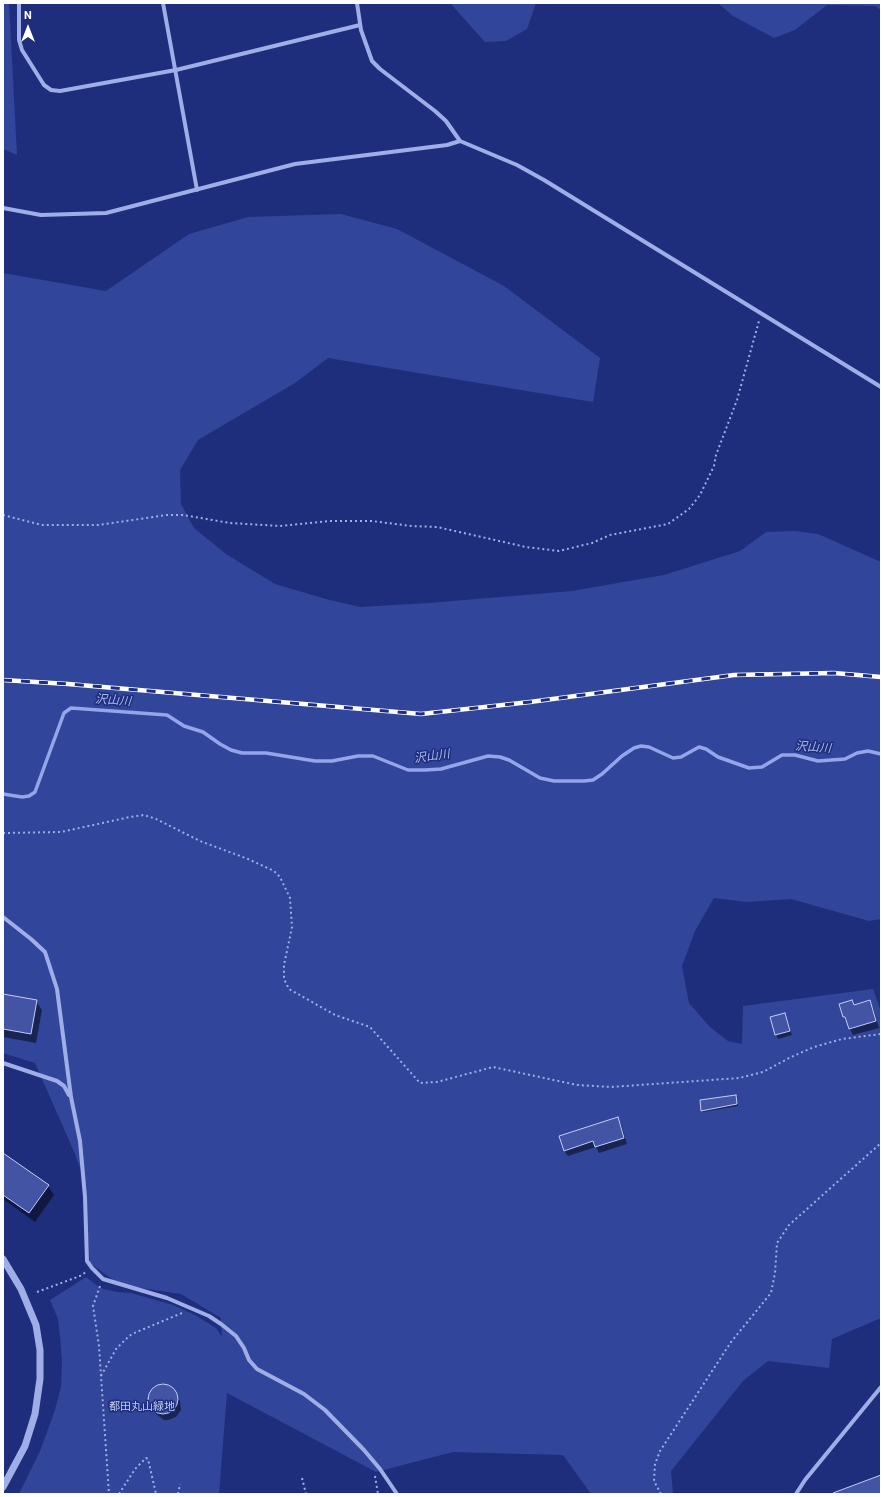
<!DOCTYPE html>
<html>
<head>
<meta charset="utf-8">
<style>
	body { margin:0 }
	#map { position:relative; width:884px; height:1497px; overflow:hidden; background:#1e2e7c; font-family:Roboto,sans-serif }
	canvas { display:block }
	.frame { position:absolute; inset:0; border:4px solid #fff; pointer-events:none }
	.north { position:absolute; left:8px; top:8px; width:40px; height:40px; -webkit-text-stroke:3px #1e2e7c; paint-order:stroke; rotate:0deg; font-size:11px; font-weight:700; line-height:16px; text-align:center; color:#fff }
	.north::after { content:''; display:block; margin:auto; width:14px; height:18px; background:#fff; clip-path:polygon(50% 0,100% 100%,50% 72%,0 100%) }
</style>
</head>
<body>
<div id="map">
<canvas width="884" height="1497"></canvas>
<div class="frame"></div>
<div class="north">N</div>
</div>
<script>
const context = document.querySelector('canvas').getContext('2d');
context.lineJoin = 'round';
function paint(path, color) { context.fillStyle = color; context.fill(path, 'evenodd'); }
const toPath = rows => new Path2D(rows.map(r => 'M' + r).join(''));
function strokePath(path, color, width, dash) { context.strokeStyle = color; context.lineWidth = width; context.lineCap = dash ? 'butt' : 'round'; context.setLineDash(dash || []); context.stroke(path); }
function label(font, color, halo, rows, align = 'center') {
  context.font = font + ' Roboto,"Noto Sans JP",sans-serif'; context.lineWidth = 3; context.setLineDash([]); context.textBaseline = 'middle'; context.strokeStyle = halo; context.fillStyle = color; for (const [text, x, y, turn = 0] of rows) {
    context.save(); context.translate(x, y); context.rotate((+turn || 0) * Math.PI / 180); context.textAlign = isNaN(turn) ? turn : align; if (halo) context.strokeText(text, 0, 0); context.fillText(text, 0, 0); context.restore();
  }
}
const green = toPath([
	[3,3,9,3,17,155,3,149],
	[450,3,536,3,527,29,506,41,485,42],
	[718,3,881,3,881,10,875,6,827,5,795,30,774,38,733,16],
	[341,214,397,229,504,286,600,358,593,402,328,358,295,383,198,440,180,470,181,504,194,528,226,554,275,584,326,599,360,607,429,603,572,591,664,575,740,551,766,532,795,531,818,534,881,562,881,919,869,921,791,899,747,902,714,898,695,931,682,966,689,1003,710,1027,728,1041,742,1044,743,1006,873,989,881,1012,881,1318,832,1339,829,1368,768,1361,743,1381,671,1471,673,1494,591,1494,563,1455,453,1452,376,1472,227,1393,219,1494,19,1494,40,1451,54,1413,61,1387,62,1362,60,1336,58,1319,50,1300,86,1277,99,1287,104,1289,117,1292,131,1293,173,1305,195,1315,216,1328,222,1337,221,1318,181,1294,120,1285,90,1263,83,1176,75,1154,35,1063,3,1053,3,273,106,291,189,234,248,217]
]);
const shadow = toPath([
	[3,995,36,1001,42,1010,36,1043,3,1037],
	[852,1001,855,1006,870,1002,873,1008,879,1028,853,1035,844,1017,840,1004],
	[785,1014,792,1035,778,1039,776,1034],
	[736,1096,738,1106,703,1112,702,1110],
	[617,1119,621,1124,627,1144,599,1153,596,1147,568,1156,564,1151],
	[3,1154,48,1186,54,1195,35,1222,3,1199],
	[161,1386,170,1387,176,1394,180,1401,181,1410,176,1417,168,1420,164,1420,156,1414,150,1403,151,1394,153,1390]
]);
const stream = toPath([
	[3,794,22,797,29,796,35,792,64,713,71,708,167,715,184,726,203,732,220,744,231,750,242,753,266,753,315,761,332,761,358,756,373,756,408,770,425,770,441,769,488,756,500,757,509,760,540,778,554,781,584,781,593,780,602,774,622,756,634,748,641,746,649,747,673,758,681,757,699,747,706,749,718,757,749,768,762,767,782,755,795,755,818,761,845,759,857,753,868,751,881,754]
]);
const building = toPath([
	[3,994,37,1000,31,1034,3,1029,3,994],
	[852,1000,854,1005,870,1000,876,1021,849,1029,845,1017,843,1017,839,1004,852,1000],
	[785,1013,790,1031,775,1035,770,1017,785,1013],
	[736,1095,737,1104,701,1111,700,1100,736,1095],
	[618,1117,624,1138,595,1147,593,1141,564,1151,559,1136,618,1117],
	[3,1153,49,1185,29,1213,3,1195,3,1153],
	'148 1399a15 15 0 1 1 30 0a15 15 0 1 1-30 0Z',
	[881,1475,881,1494,833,1494,833,1493,881,1475]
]);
const path = toPath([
	[3,515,42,525,99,525,166,515,183,515,230,523,280,526,329,521,372,521,411,526,437,527,526,547,559,551,592,543,610,535,668,524,689,509,700,495,714,466,716,455,737,400,759,321],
	[3,833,61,832,130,817,144,815,156,819,200,841,248,859,274,871,280,877,290,898,292,927,284,965,284,979,289,989,335,1015,370,1027,420,1083,437,1082,493,1067,577,1085,611,1087,739,1078,763,1072,791,1057,814,1047,842,1039,881,1034],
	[100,1286,93,1306,99,1346,109,1494],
	[37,1292,80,1276,86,1272],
	[101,1376,116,1349,126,1339,132,1334,182,1313],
	[375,1476,378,1494],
	[302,1478,306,1494],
	[119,1494,135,1469,146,1458,148,1459,156,1494],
	[178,1494,180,1484],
	[661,1494,654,1481,655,1464,660,1451,731,1342,771,1293,775,1273,777,1243,789,1225,881,1143]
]);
const minor = toPath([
	[19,3,19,40,22,50,44,85,51,90,60,91,176,70,360,25],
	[163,3,197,190],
	[357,3,361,30,372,61,380,69,435,111,446,121,460,141],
	[3,208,41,215,106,213,295,164,447,145,460,141,517,165,544,180,881,387],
	[3,917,31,939,45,952,57,989,71,1097,80,1141,85,1197,87,1261,92,1268,103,1279,167,1298,209,1316,221,1324,236,1336,244,1348,249,1360,257,1369,304,1394,325,1410,364,1450,380,1469,397,1494],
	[3,1063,57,1081,64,1086,69,1095],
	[796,1494,805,1480,881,1387]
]);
const tertiary = toPath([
	[3,1259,21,1289,36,1325,40,1350,40,1379,35,1414,25,1446,3,1487]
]);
const rail = toPath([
	[3,680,68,684,421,714,530,702,734,675,834,673,881,677]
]);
const parkNames = [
	["都田丸山緑地",142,1407]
];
const waterNames = [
	["沢山川",113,701,4],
	["沢山川",813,748,4],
	["沢山川",432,757,-8]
];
paint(green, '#31459b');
paint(shadow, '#0007');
strokePath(stream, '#94a5e9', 3.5);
paint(building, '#4354a4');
strokePath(building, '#c4cdf6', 1);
strokePath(path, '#a0aee7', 2, [2, 3]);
strokePath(minor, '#a0aee7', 4);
strokePath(tertiary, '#a0aee7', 7);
strokePath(rail, '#fff', 4.5);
strokePath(rail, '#1e2e7c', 3, [9]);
label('11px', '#c4cdf6', '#1e2e7c', parkNames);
label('italic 12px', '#acb8ef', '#1e2e7c', waterNames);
</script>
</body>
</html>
